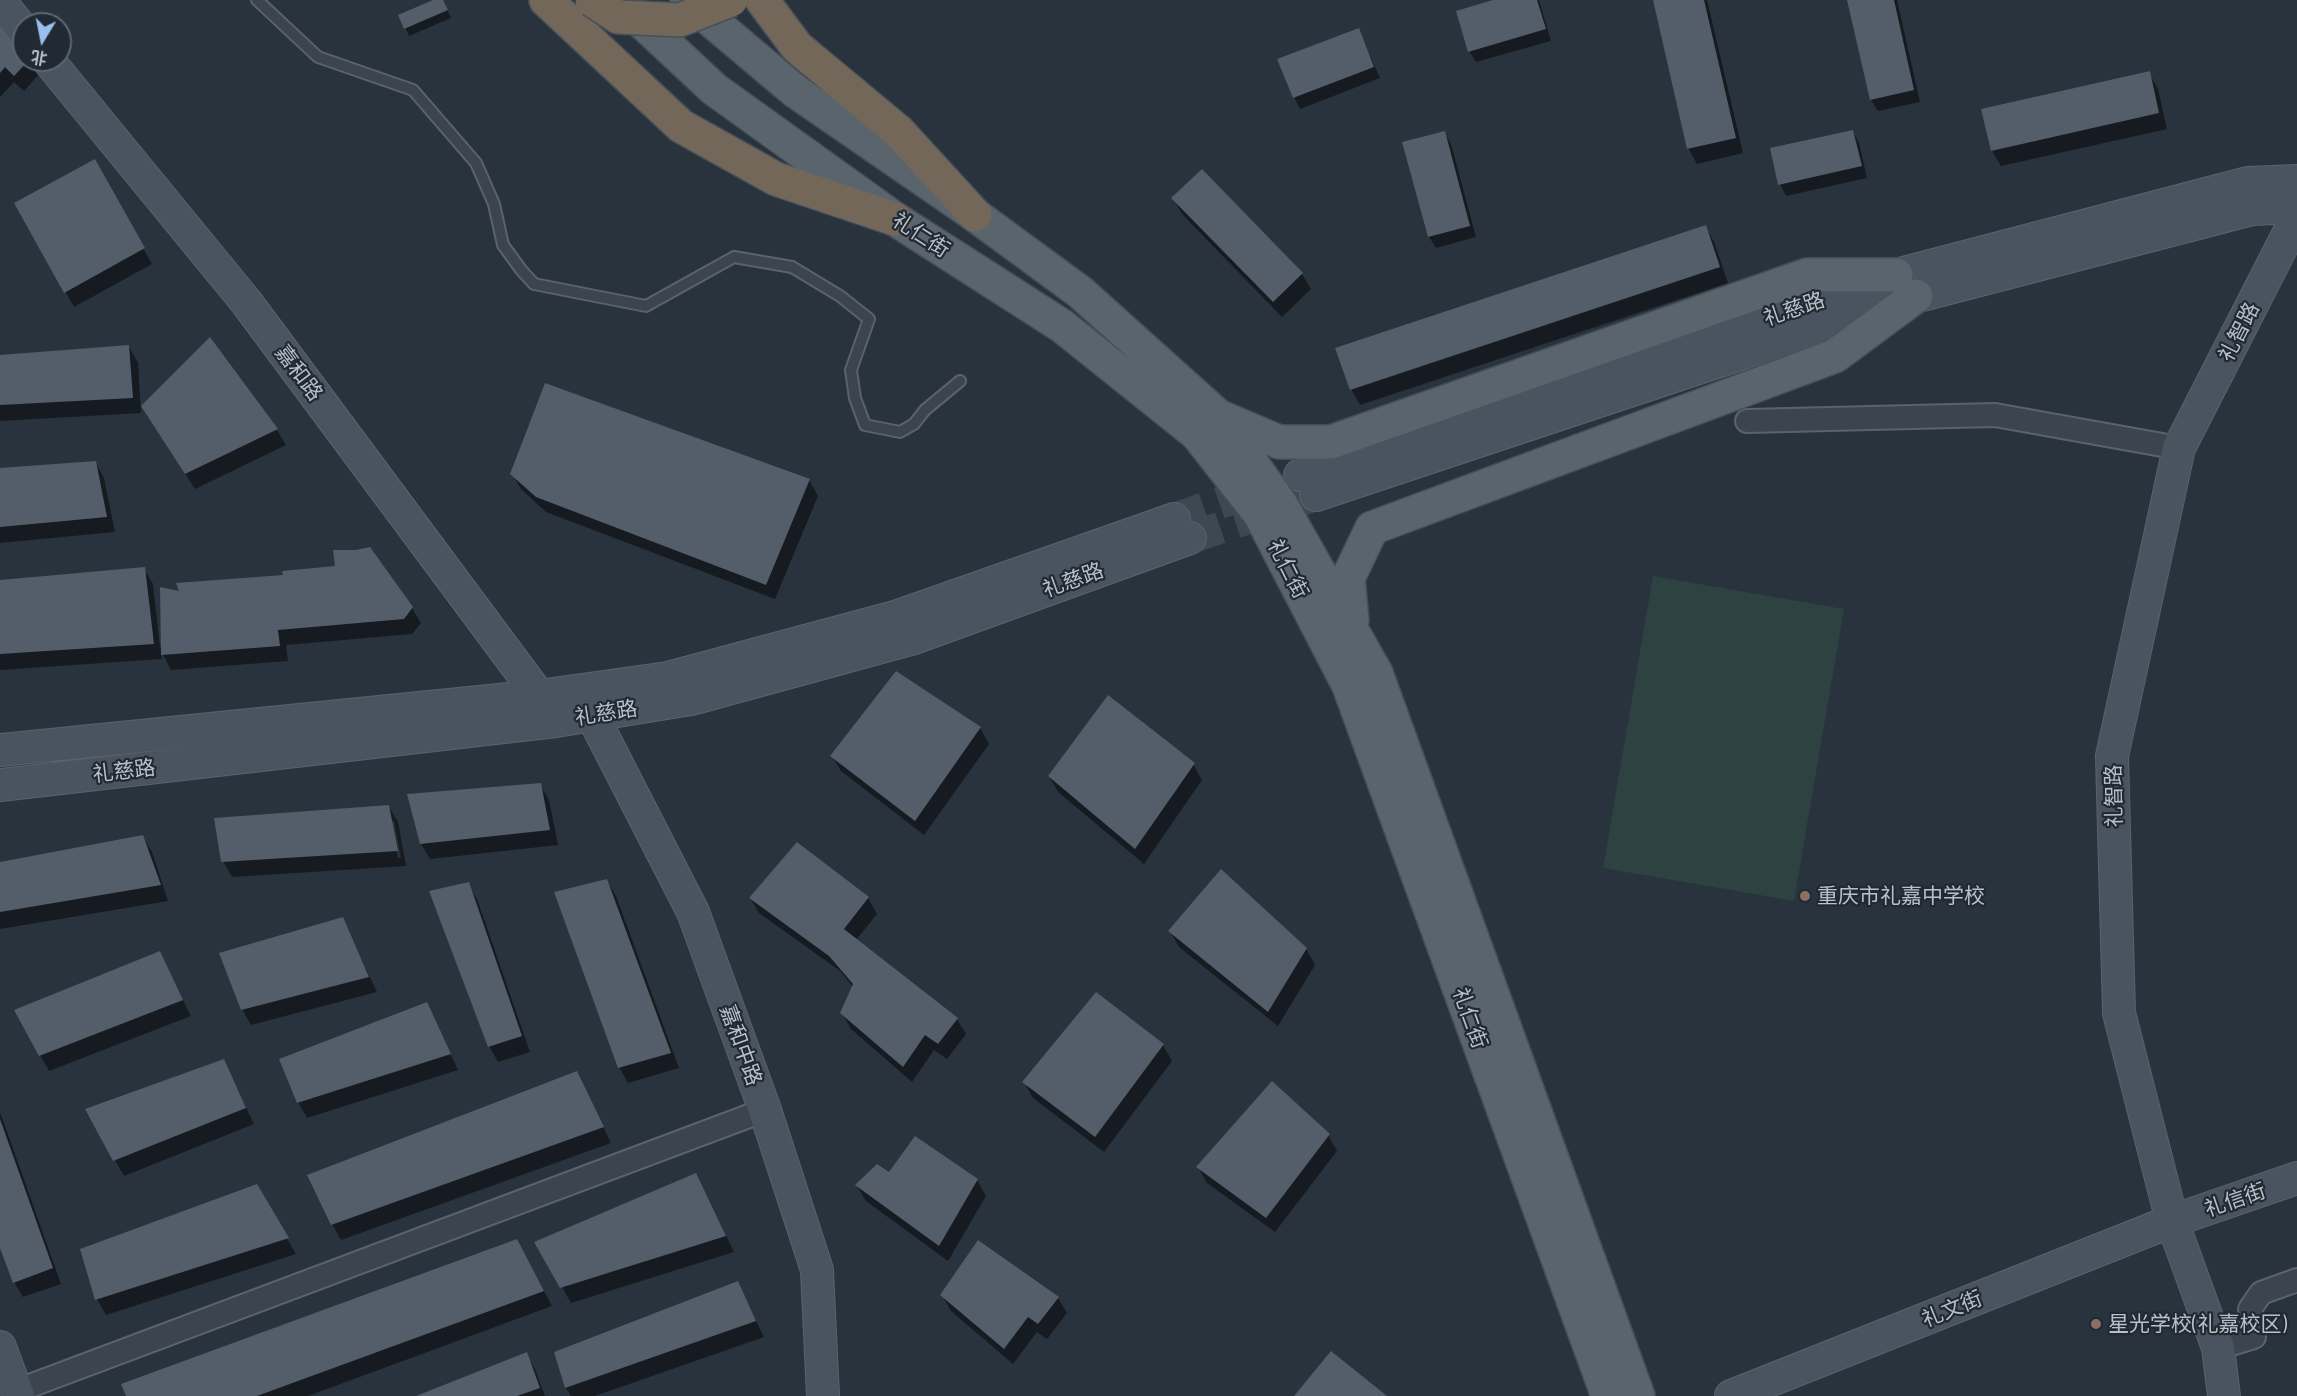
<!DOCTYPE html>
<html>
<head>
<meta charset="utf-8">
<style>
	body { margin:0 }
	#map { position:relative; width:2297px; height:1396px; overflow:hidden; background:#28333d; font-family:Barlow,"Noto Sans SC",sans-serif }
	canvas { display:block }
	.north { position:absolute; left:12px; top:12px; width:60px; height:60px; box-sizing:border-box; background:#212a33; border:2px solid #5d666f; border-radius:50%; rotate:190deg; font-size:16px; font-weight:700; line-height:24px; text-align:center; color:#b8c0c8 }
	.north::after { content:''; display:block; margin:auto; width:21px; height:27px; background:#99bfed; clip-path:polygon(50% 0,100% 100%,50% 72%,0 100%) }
</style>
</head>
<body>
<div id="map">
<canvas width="2297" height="1396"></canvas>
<div class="north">北</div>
</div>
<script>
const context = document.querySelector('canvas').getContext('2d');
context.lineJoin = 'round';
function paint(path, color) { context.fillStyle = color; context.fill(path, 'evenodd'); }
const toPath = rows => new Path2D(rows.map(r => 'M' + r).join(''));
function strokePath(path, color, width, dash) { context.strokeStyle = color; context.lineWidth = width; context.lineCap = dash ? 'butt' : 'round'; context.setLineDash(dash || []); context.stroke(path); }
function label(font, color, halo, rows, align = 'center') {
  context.font = font + ' Barlow,"Noto Sans SC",sans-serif'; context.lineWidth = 4.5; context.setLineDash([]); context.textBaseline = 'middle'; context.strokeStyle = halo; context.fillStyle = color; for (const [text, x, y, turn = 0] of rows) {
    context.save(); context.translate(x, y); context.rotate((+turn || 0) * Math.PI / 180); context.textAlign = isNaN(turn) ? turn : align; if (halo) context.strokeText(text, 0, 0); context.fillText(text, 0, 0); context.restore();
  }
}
const green = toPath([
	[1653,576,1844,609,1794,901,1603,868]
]);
const shadow = toPath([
	[437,0,442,0,451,18,409,36,400,16],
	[1498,0,1539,0,1551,41,1476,62,1469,51],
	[1654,0,1707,0,1743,153,1697,164,1688,148],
	[1849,0,1897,0,1920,102,1878,111,1871,100],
	[0,29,24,51,24,60,33,60,40,73,24,91,14,82,0,97],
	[1358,29,1380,78,1300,109,1294,97],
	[2149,73,2158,89,2167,129,2001,166,1992,151],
	[1853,131,1859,143,1867,178,1786,196,1780,184],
	[1444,132,1451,144,1476,237,1436,248,1429,237],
	[94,161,152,264,74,307,16,204],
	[1173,198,1302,274,1311,289,1282,317,1182,214],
	[1705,226,1714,242,1728,283,1360,405,1351,389],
	[210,339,277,430,286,445,195,489,152,422],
	[129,347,138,363,141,413,0,421,0,356],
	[95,462,104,478,115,532,0,543,0,469],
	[512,474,809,480,818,496,775,599,546,512,521,489],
	[144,569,153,584,160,647,162,647,181,593,285,576,412,608,421,623,412,634,286,645,288,661,171,670,161,651,162,659,0,670,0,581],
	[980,728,989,744,924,835,841,771,832,756],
	[1193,764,1202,780,1144,864,1058,792,1049,776],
	[540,785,549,800,558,845,430,859,421,844],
	[389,807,398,822,406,866,232,877,223,861],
	[391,821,394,821,401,858,398,858],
	[142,836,152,852,168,901,0,929,0,864],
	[797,844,868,898,877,914,856,940,957,1019,966,1034,947,1059,934,1050,912,1082,851,1029,842,1013,853,987,840,971,759,913,750,898],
	[607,881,616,896,679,1068,628,1083,619,1067],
	[468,884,477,899,530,1052,498,1062,489,1046],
	[342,919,377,992,251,1025,242,1009],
	[1170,931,1306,949,1315,965,1278,1026,1179,947],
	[159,953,191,1016,49,1071,40,1055],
	[1096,994,1163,1045,1172,1061,1104,1152,1033,1098,1024,1082],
	[426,1003,458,1070,307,1118,298,1102],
	[223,1061,254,1124,124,1176,115,1160],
	[583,1086,611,1143,341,1240,332,1224],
	[0,1112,61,1284,23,1297,14,1282,0,1244],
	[1328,1135,1337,1151,1275,1232,1207,1183,1198,1167],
	[890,1174,977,1180,986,1196,948,1261,866,1201,857,1186],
	[256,1186,296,1254,106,1315,97,1299,82,1250],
	[704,1190,734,1252,571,1303,537,1243],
	[978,1242,1058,1298,1067,1313,1047,1339,1037,1332,1013,1364,951,1311,942,1295],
	[525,1256,552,1306,308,1396,128,1396],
	[737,1283,764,1337,595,1396,571,1396,566,1388,555,1352],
	[526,1354,535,1369,545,1396,420,1396]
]);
const building = toPath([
	[433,0,443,0,448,10,404,29,398,15],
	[1493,0,1537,0,1546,29,1468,52,1456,11],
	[1653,0,1704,0,1736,138,1687,149],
	[1847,0,1894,0,1914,90,1870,100],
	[0,27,24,49,24,60,29,60,14,76,5,67,0,73],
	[1359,28,1374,67,1293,98,1277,59],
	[2150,71,2159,113,1991,151,1981,109],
	[1853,130,1862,166,1778,185,1770,148],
	[1445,131,1470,226,1428,237,1402,142],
	[95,159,145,248,64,293,14,203],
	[1202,169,1303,273,1273,302,1171,198],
	[1706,225,1720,267,1350,390,1335,348],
	[210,337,278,429,185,474,141,406],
	[129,345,133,398,0,405,0,355],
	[545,383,810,479,766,585,536,497,510,474],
	[96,461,107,517,0,527,0,468],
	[370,547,413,607,404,619,278,630,280,646,161,655,160,587,179,591,176,583,283,575,282,571,335,566,333,550,356,550],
	[145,567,154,644,0,654,0,580],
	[896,671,981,727,915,821,830,756],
	[1108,695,1195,763,1135,849,1048,776],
	[541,783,550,830,420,844,407,794],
	[389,805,398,851,221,862,214,818],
	[143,835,161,885,0,912,0,862],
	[797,842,869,897,844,929,958,1018,938,1044,925,1035,903,1067,840,1013,853,984,829,956,749,898],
	[1221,869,1307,948,1268,1012,1168,931],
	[607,879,671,1053,618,1068,554,892],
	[469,882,522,1036,488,1047,429,891],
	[343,917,369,977,241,1010,219,953],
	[160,951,183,1000,39,1056,14,1010],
	[1096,992,1164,1044,1095,1137,1022,1082],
	[427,1002,451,1054,297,1103,279,1059],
	[224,1059,246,1108,113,1161,85,1109],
	[577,1071,604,1127,331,1225,307,1175],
	[1272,1081,1330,1134,1266,1218,1196,1167],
	[0,1119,53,1268,13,1283,0,1248],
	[915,1136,978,1179,939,1246,855,1185,877,1164,889,1172],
	[696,1173,726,1236,560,1288,534,1242],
	[257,1184,289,1238,95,1300,80,1249],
	[517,1239,544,1291,257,1396,126,1396,121,1384],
	[978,1240,1059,1297,1038,1324,1028,1317,1004,1349,940,1295],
	[738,1281,756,1321,565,1388,554,1352],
	[1331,1351,1387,1396,1294,1396],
	[527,1352,540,1388,517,1396,416,1396]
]);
const secondaryTunnel = toPath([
	[1174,519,1268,486],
	[1190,538,1316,495]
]);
const lane = toPath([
	[257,0,318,57,413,90,476,163,494,204,503,245,522,271,534,284,646,306,734,257,792,267,840,296,869,319,851,370,855,398,865,425,900,432,914,424,925,410,960,381]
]);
const street = toPath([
	[1747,421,1995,415,2179,448],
	[2218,1348,2254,1337,2250,1309,2261,1293,2297,1280],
	[3,1396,765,1110]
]);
const secondary = toPath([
	[0,2,24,31],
	[48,60,247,303,539,696],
	[1300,475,1896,275,2248,183,2297,181],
	[1316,495,1903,300,2252,209,2297,207],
	[592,715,693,912,765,1110,817,1270,823,1396],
	[0,750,539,696,668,678,895,617,1174,519],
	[0,785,556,721,691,699,914,638,1190,538],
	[0,1347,18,1396],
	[1731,1396,2172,1221,2297,1178],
	[2224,1396,2218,1348,2172,1221,2119,1013,2112,756,2179,448,2297,217]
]);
const primary = toPath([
	[687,0,795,91,975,215,1080,292,1218,416,1280,503,1376,673,1638,1396],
	[624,5,714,89,895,219,1062,326,1197,434,1260,514,1349,686,1608,1396],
	[1218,416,1279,442,1331,442,1807,275,1896,275],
	[1352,620,1348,578,1372,528,1835,356,1916,296]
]);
const highway = toPath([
	[546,0,681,126,776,179,895,219],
	[762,0,797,47,898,131,975,215]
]);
const highwayBridge = toPath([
	[592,0,618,17,680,20,731,0]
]);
const markers = [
	[1805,896,6,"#8d6e63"],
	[2096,1324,6,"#8d6e63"]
];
const streetNames = [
	["礼仁街",921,235,33],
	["礼慈路",1794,309,-19],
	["礼智路",2239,332,-63],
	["嘉和路",299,373,53],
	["礼仁街",1288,569,63],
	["礼慈路",1073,580,-20],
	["礼慈路",606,713,-9],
	["礼慈路",124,771,-7],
	["礼智路",2114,796,-91],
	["礼仁街",1470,1018,70],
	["嘉和中路",741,1045,70],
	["礼信街",2235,1200,-19],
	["礼文街",1952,1309,-22]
];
const poiNames = [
	["重庆市礼嘉中学校",1817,896],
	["星光学校(礼嘉校区)",2108,1324]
];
paint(green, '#2d4241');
paint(shadow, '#0007');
paint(building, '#545e6b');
strokePath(secondaryTunnel, '#3e4852', 32, [32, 16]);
strokePath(lane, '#5a636b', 14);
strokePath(street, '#5a636b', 26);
strokePath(secondary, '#5a636b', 34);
strokePath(primary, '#454e57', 36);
strokePath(highway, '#475058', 36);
strokePath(lane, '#3c454e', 10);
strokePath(street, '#3c454e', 22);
strokePath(secondary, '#4a5460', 32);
strokePath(primary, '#5a646d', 33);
strokePath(highway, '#73675a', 33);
strokePath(highwayBridge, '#475058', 36, []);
strokePath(highwayBridge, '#73675a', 33);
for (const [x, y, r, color] of markers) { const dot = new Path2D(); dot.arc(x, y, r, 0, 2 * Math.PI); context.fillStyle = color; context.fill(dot); strokePath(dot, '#212a33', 2); }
label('21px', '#b8c0c8', '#212a33', streetNames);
label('21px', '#b8c0c8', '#212a33', poiNames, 'left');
</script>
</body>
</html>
